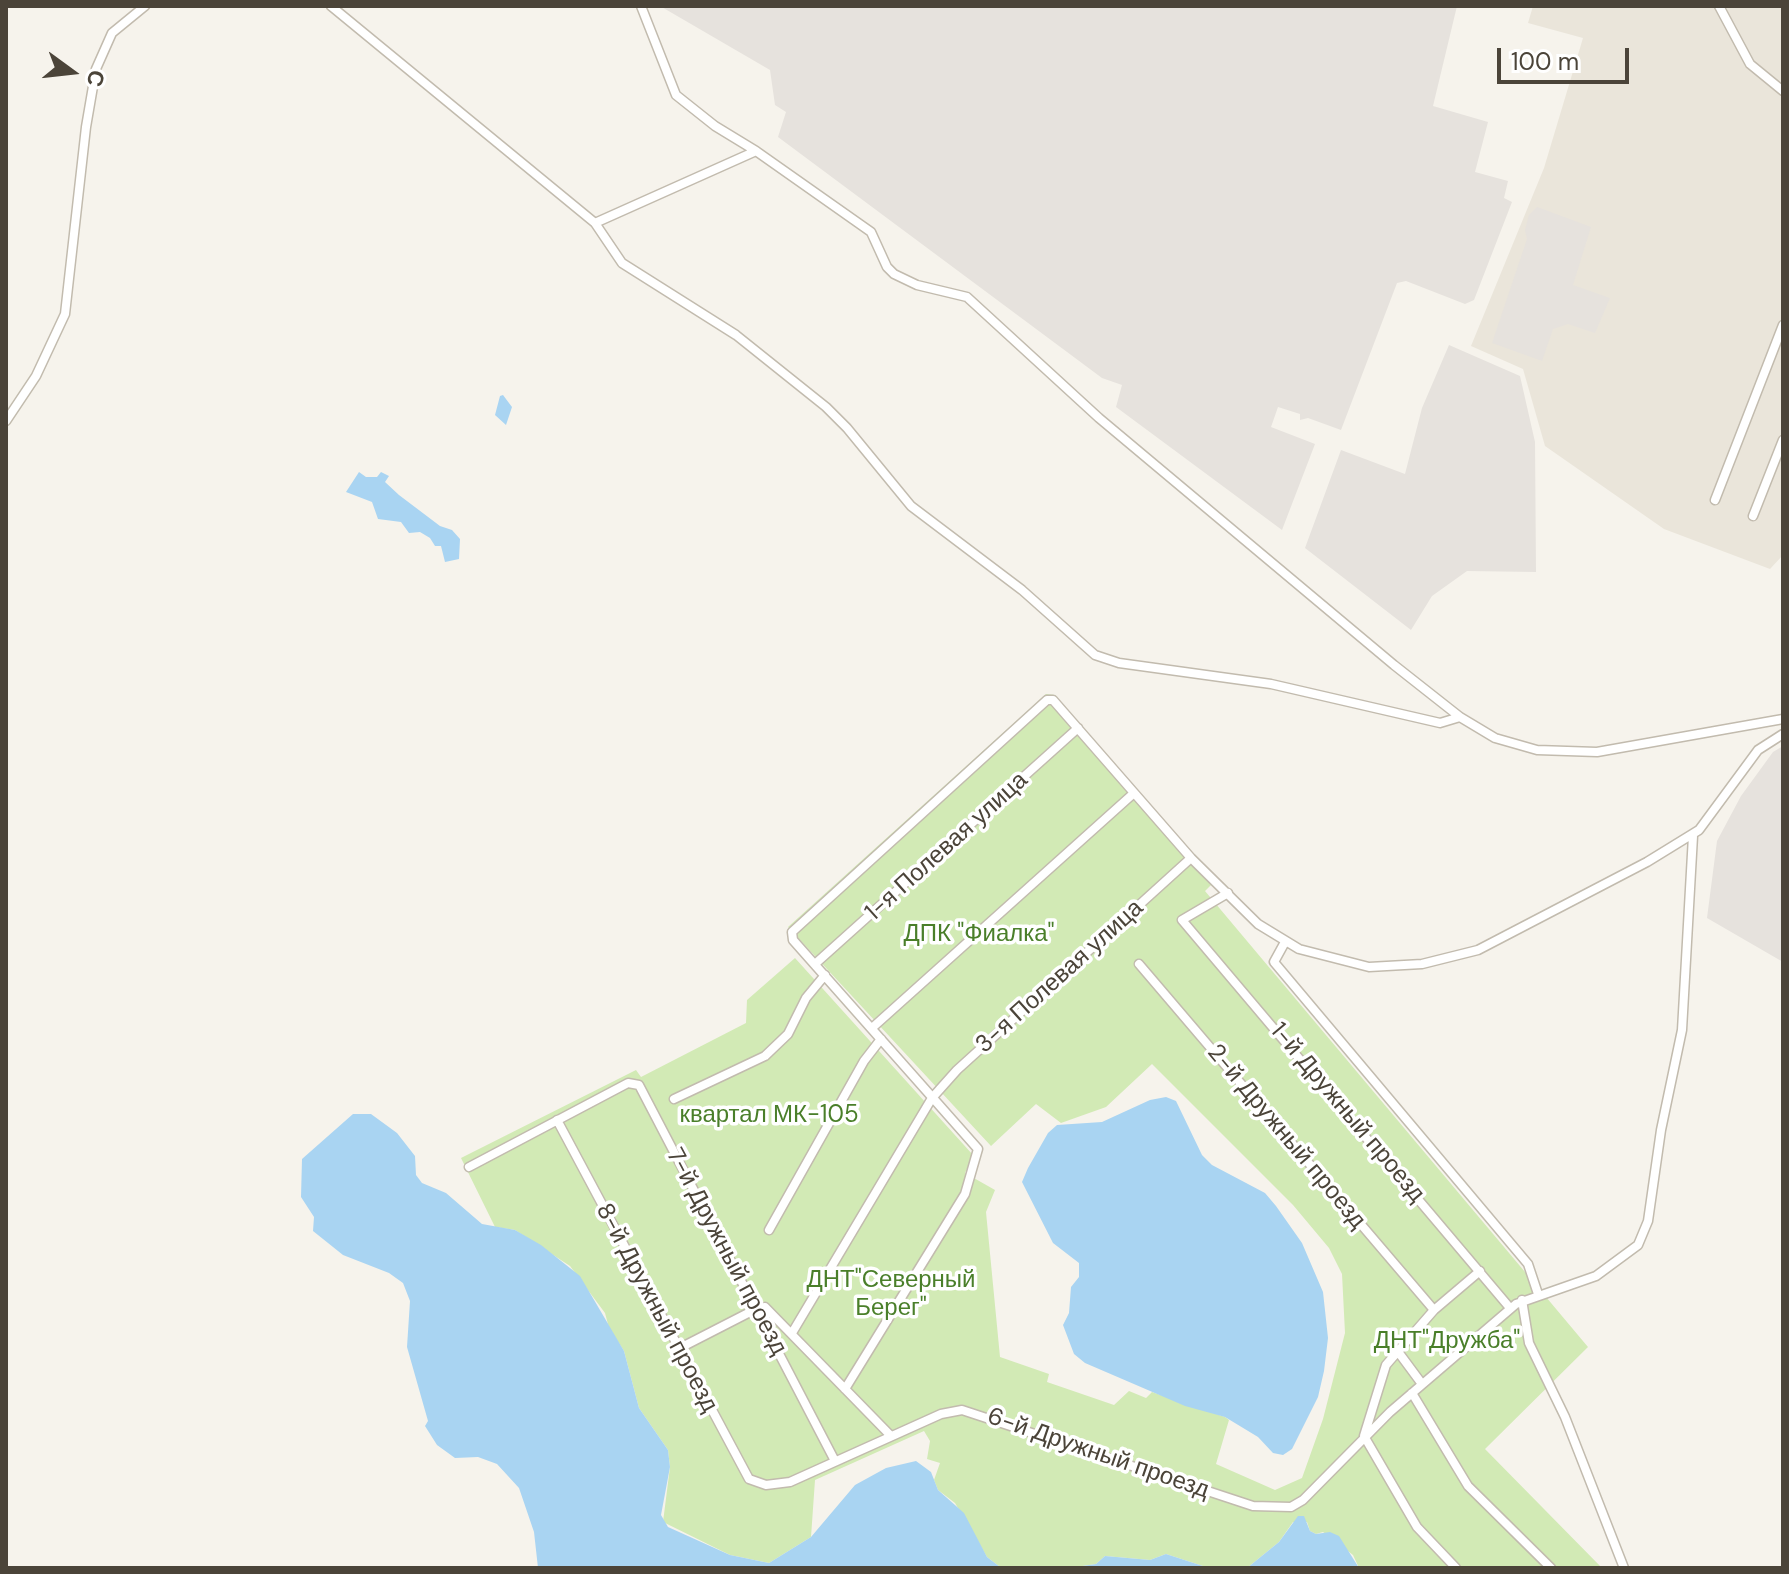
<!DOCTYPE html>
<html>
<head>
<meta charset="utf-8">
<style>
	body { margin:0 }
	#map { position:relative; width:1789px; height:1574px; overflow:hidden; background:#f6f3ec; font-family:"DM Sans",sans-serif }
	canvas { display:block }
	.frame { position:absolute; inset:0; border:8px solid #4b4439; pointer-events:none }
	.north { position:absolute; left:32px; top:32px; width:80px; height:80px; -webkit-text-stroke:6px #fff; paint-order:stroke; rotate:105deg; font-size:22px; font-weight:700; line-height:32px; text-align:center; color:#4b4439 }
	.north::after { content:''; display:block; margin:auto; width:28px; height:36px; background:#4b4439; clip-path:polygon(50% 0,100% 100%,50% 72%,0 100%) }
	.scale { position:absolute; left:1497px; top:48px; width:132px; height:36px; box-sizing:border-box; border:4px solid #4b4439; border-top:0; padding-left:10px; font-size:24px; line-height:28px; white-space:nowrap; color:#4b4439; -webkit-text-stroke:6px #fff; paint-order:stroke }
</style>
</head>
<body>
<div id="map">
<canvas width="1789" height="1574"></canvas>
<div class="frame"></div>
<div class="north">С</div>
<div class="scale">100 m</div>
</div>
<script>
const context = document.querySelector('canvas').getContext('2d');
context.lineJoin = 'round';
function paint(path, color) { context.fillStyle = color; context.fill(path, 'evenodd'); }
const toPath = rows => new Path2D(rows.map(r => 'M' + r).join(''));
function strokePath(path, color, width, dash) { context.strokeStyle = color; context.lineWidth = width; context.lineCap = dash ? 'butt' : 'round'; context.setLineDash(dash || []); context.stroke(path); }
function label(font, color, halo, rows, align = 'center') {
  context.font = font + ' "DM Sans",sans-serif'; context.lineWidth = 7; context.setLineDash([]); context.textBaseline = 'middle'; context.strokeStyle = halo; context.fillStyle = color; for (const [text, x, y, turn = 0] of rows) {
    context.save(); context.translate(x, y); context.rotate((+turn || 0) * Math.PI / 180); context.textAlign = isNaN(turn) ? turn : align; if (halo) context.strokeText(text, 0, 0); context.fillText(text, 0, 0); context.restore();
  }
}
const residential = toPath([
	[1533,6,1783,6,1783,555,1770,569,1664,529,1545,446,1523,369,1471,346,1544,168,1583,38,1528,23]
]);
const industrial = toPath([
	[660,6,1457,6,1433,106,1488,122,1475,172,1508,181,1504,198,1512,202,1474,300,1465,304,1406,281,1397,283,1341,430,1308,418,1300,420,1300,414,1278,407,1271,427,1315,444,1282,530,1116,407,1122,385,1102,378,778,137,786,112,775,105,770,70],
	[1537,207,1591,227,1573,285,1610,298,1595,333,1568,324,1553,329,1542,361,1492,343,1527,239,1525,230,1529,215],
	[1449,345,1520,376,1535,442,1536,572,1467,571,1432,596,1411,630,1305,548,1341,450,1405,474,1422,408],
	[1783,746,1783,962,1707,918,1717,841,1741,796,1773,752]
]);
const green = toPath([
	[1046,694,1055,695,1191,854,1192,861,1212,884,1205,891,1588,1347,1485,1449,1602,1568,1359,1568,1353,1555,1323,1532,1316,1534,1310,1531,1307,1522,1293,1522,1279,1542,1247,1568,1209,1568,1166,1554,1150,1560,1105,1556,1096,1564,1076,1567,1000,1567,987,1557,955,1503,938,1490,934,1480,940,1463,927,1459,930,1441,924,1431,815,1480,811,1537,769,1563,730,1555,663,1522,670,1467,668,1450,639,1408,624,1351,609,1328,605,1313,570,1266,515,1230,495,1227,461,1158,636,1070,641,1077,746,1023,747,1000,795,958,973,1155,965,1173,995,1190,986,1212,1000,1357,1049,1374,1047,1382,1114,1405,1129,1391,1146,1398,1152,1392,1225,1417,1229,1420,1216,1464,1275,1490,1302,1478,1323,1419,1345,1333,1342,1274,1329,1248,1293,1205,1152,1064,1106,1107,1061,1123,1036,1104,991,1146,788,927]
]);
const water = toPath([
	[503,395,512,407,506,425,495,415,500,396],
	[359,472,366,477,377,477,381,472,389,476,385,482,399,495,440,526,452,530,460,539,459,559,445,562,441,546,435,546,430,538,420,532,409,533,401,522,378,519,372,502,346,492],
	[1166,1097,1176,1101,1202,1155,1212,1165,1265,1193,1276,1206,1302,1243,1323,1292,1328,1338,1324,1371,1318,1397,1292,1449,1283,1455,1273,1453,1258,1437,1225,1417,1185,1406,1085,1363,1074,1354,1063,1325,1069,1313,1071,1287,1079,1277,1079,1263,1053,1243,1022,1182,1028,1168,1048,1133,1057,1125,1102,1122,1150,1100],
	[353,1114,371,1114,397,1133,415,1156,416,1175,422,1183,446,1193,482,1224,515,1230,541,1245,580,1276,624,1351,639,1408,668,1450,670,1467,661,1515,668,1527,730,1555,769,1563,811,1537,855,1485,886,1468,916,1461,931,1472,938,1490,964,1513,987,1557,1000,1567,1076,1567,1096,1564,1105,1556,1150,1560,1166,1554,1209,1568,538,1568,534,1532,519,1488,497,1464,478,1457,455,1458,437,1445,425,1426,428,1421,407,1347,410,1301,403,1283,389,1273,343,1255,313,1231,314,1217,301,1197,302,1159],
	[1298,1516,1304,1516,1310,1531,1316,1534,1330,1532,1339,1536,1359,1568,1247,1568,1279,1542]
]);
const street = toPath([
	[331,6,595,223,622,263,736,335,826,407,847,428,911,506,1022,590,1095,655,1119,663,1271,684,1440,723,1460,717],
	[641,6,676,95,715,126,756,151],
	[1719,6,1750,64,1783,91],
	[595,223,756,151,871,232,887,267,894,274,917,285,967,297,1099,418,1394,665,1460,717,1495,738,1537,750,1597,752,1783,719],
	[6,421,36,376,65,314,86,127,96,69,112,33,145,6],
	[1715,500,1783,325],
	[1753,516,1783,440],
	[1228,893,1182,920,1510,1308],
	[1285,942,1274,962,1528,1264,1538,1294],
	[815,964,1078,728],
	[1139,964,1434,1310],
	[872,1028,1134,793],
	[674,1099,765,1056,788,1034,806,998,825,975],
	[557,1120,749,1479,766,1485,790,1482,941,1414,962,1410,1253,1506,1291,1507,1303,1500,1390,1412,1516,1304,1596,1276,1638,1245,1648,1221,1661,1130,1682,1030,1693,836],
	[469,1167,628,1083,639,1085,835,1461],
	[769,1230,864,1061,881,1039],
	[1522,1300,1529,1343,1565,1417,1624,1568],
	[792,1333,932,1098,957,1070,1191,858],
	[678,1349,756,1309,765,1307,891,1436],
	[1399,1353,1422,1384],
	[845,1389,965,1194,978,1149,793,940,792,932,1047,700,1053,700,1191,858,1258,924,1299,949,1369,967,1422,964,1478,950,1647,862,1699,830,1758,750,1783,734],
	[1412,1393,1468,1486,1551,1568],
	[1456,1568,1417,1527,1364,1436,1386,1365,1434,1310,1480,1271]
]);
const streetNames = [
	["1-я Полевая улица",947,847,-42],
	["3-я Полевая улица",1060,977,-42],
	["1-й Дружный проезд",1347,1113,50],
	["2-й Дружный проезд",1286,1137,50],
	["7-й Дружный проезд",726,1252,62],
	["8-й Дружный проезд",656,1308,62],
	["6-й Дружный проезд",1098,1454,19]
];
const parkNames = [
	["ДПК \"Фиалка\"",979,935],
	["квартал МК-105",769,1116],
	["ДНТ\"Северный",891,1281],
	["Берег\"",891,1309],
	["ДНТ\"Дружба\"",1447,1342]
];
paint(residential, '#eae5da');
paint(industrial, '#e6e2dd');
paint(green, '#d2eab5');
paint(water, '#a9d4f2');
strokePath(street, '#c2bbae', 11);
strokePath(street, '#fff', 8);
label('24px', '#4b4439', '#fff', streetNames);
label('24px', '#4a7f2a', '#fff', parkNames);
</script>
</body>
</html>
